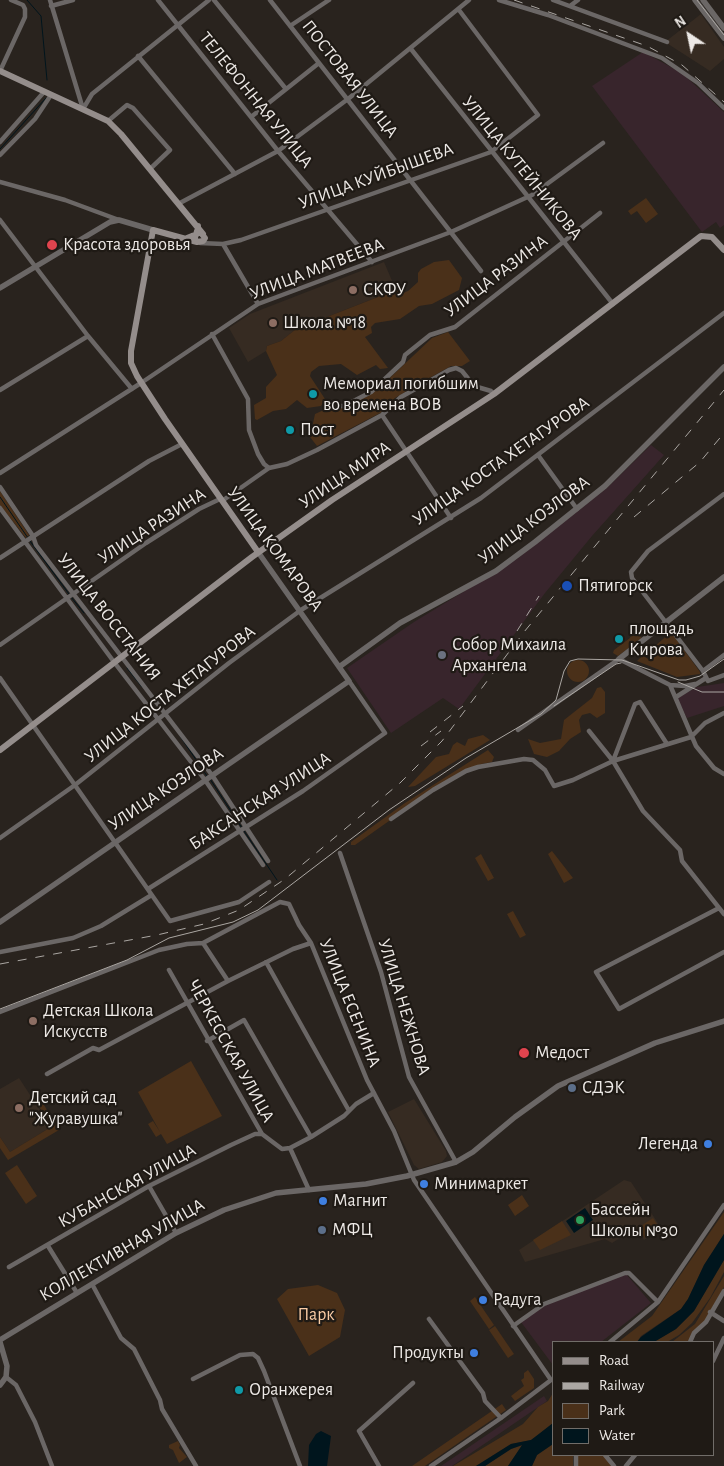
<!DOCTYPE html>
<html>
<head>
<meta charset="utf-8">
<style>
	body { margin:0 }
	#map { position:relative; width:724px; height:1466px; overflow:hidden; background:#29231e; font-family:"Alegreya Sans",sans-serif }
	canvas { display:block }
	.legend { position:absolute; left:552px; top:1341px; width:162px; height:115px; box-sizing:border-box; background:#1f1a15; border:1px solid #716d69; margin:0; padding:6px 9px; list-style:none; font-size:15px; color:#ede9e6 }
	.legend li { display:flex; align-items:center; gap:10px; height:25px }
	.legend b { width:25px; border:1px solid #716d69 }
	.north { position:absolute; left:664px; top:10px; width:50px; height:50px; -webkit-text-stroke:4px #1f1a15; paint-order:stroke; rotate:326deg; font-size:14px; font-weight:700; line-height:20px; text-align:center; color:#ede9e6 }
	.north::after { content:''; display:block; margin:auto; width:18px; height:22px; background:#ede9e6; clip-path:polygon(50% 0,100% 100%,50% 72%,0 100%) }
</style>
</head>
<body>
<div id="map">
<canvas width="724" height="1466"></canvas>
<ul class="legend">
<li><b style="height:6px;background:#948d8b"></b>Road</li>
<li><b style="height:6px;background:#aba7a3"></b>Railway</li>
<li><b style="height:14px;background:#4a3019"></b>Park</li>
<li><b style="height:14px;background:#00151d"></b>Water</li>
</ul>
<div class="north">N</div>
</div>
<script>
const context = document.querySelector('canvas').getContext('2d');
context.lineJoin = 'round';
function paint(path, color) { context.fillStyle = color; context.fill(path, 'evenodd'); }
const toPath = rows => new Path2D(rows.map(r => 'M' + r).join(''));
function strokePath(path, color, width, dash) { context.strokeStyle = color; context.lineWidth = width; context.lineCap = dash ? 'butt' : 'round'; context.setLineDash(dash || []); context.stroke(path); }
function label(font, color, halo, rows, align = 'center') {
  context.font = font + ' "Alegreya Sans",sans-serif'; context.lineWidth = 4.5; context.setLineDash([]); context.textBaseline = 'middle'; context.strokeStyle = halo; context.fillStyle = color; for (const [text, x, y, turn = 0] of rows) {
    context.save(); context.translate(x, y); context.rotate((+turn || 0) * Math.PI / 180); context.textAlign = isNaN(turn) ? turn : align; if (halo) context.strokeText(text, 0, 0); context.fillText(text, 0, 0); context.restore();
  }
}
const built = toPath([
	[701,14,724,47,724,59,710,71,665,42],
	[384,262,396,290,296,329,281,341,267,346,266,351,248,362,229,328,250,314],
	[19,1078,51,1127,10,1152,0,1137,0,1089],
	[414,1099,446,1151,447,1156,442,1162,419,1169,414,1165,388,1112],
	[624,1180,631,1182,661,1228,644,1240,636,1228,612,1243,605,1239,525,1262,519,1250]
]);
const industrial = toPath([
	[643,52,682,73,724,112,724,225,720,228,716,222,702,232,592,86],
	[651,445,664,455,592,536,545,593,459,709,443,698,391,733,347,668,414,622,517,559,607,488],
	[724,683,724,706,687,718,677,698,697,687],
	[626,1274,651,1303,601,1342,553,1342,553,1365,521,1322,546,1305],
	[544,1396,547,1401,452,1466,441,1466]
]);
const green = toPath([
	[646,198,658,214,646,223,637,211,631,215,628,211],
	[449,260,462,278,459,290,432,304,419,306,400,319,375,323,371,327,372,333,365,337,388,368,380,369,376,365,357,375,341,364,319,366,311,372,310,376,325,399,321,406,307,408,297,400,286,409,273,411,257,420,255,419,254,405,266,398,266,387,277,375,266,351,267,346,281,341,296,329,396,290,403,293,408,291,418,282,418,273,421,269,434,262],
	[448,332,470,361,462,366,451,366,415,386,395,398,382,412,317,446,310,437,315,414,328,408,350,406,377,390,432,338],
	[0,491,29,535,26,538,0,505],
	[671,632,700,672,700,674,677,677,637,661,643,655,648,659,654,658,657,652,654,647],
	[632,633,636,633,642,638,618,656,613,653,614,650,630,638],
	'567 671a11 11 0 1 1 22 0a11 11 0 1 1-22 0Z',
	[601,687,605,692,605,713,597,718,590,713,582,715,579,720,581,732,570,739,559,751,547,757,534,754,528,739,540,743,561,739,564,720,592,698,597,688],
	[483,735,490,740,415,786,408,787,436,757,449,754,453,745,457,742,465,746,468,739],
	[488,750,494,757,492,762,481,764,440,785,355,845,351,845,351,842,405,803],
	[552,851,573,878,564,883,548,854],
	[481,854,494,878,488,881,475,858],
	[513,911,526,935,520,938,507,914],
	[191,1061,222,1116,167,1144,161,1134,156,1137,148,1124,153,1121,160,1132,138,1092],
	[38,1095,59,1130,8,1160,0,1148,0,1137,10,1152,51,1127,34,1098],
	[17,1165,37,1196,26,1204,5,1173],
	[522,1195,529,1206,515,1216,508,1205],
	[724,1212,724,1234,704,1265,688,1299,681,1309,641,1336,637,1342,618,1342,652,1316],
	[653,1218,660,1229,645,1238,638,1228],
	[562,1221,571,1235,540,1250,533,1240],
	[724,1260,724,1272,710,1298,692,1323,679,1335,667,1342,654,1342,676,1329,694,1311],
	[724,1276,724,1287,703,1324,687,1342,672,1342,695,1324],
	[318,1285,337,1293,345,1310,340,1337,309,1356,277,1299,288,1289],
	[475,1297,494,1325,489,1329,470,1301],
	[495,1326,514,1354,508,1358,489,1330],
	[528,1370,534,1379,534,1388,515,1401,511,1396,524,1386,521,1380,524,1378,524,1373],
	[553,1393,553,1423,539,1435,531,1440,511,1444,476,1466,453,1466,523,1424,538,1407,548,1401],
	[502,1404,506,1410,425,1466,412,1466],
	[178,1441,180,1445,179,1448,187,1457,179,1463,173,1450,169,1448,169,1445],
	[553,1444,553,1455,573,1455,573,1466,532,1466,537,1455],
	[523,1445,508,1466,485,1466,511,1449],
	[578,1455,604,1455,612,1466,578,1466]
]);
const water = toPath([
	[585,1208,593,1220,574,1233,566,1221],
	[724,1234,724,1260,694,1311,676,1329,654,1342,637,1342,641,1337,681,1309,688,1299,704,1265],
	[553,1423,553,1444,537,1455,532,1466,508,1466,522,1445,511,1449,485,1466,476,1466,511,1444,531,1440],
	[321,1431,331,1436,327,1466,308,1466,309,1445,316,1434]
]);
const stream = toPath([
	[27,0,41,16,47,80],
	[0,149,46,98],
	[0,497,28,538],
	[30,541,69,594],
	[71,597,84,613],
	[127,668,142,687],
	[180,736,207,776],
	[210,779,242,828],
	[244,831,277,880]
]);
const minor = toPath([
	[50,0,83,109],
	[158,0,278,151,372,262],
	[214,0,286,89],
	[270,0,481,271],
	[499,0,548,15,662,58,698,83,724,108],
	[553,0,667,42],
	[51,6,73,0],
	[570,6,578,0],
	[290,26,329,0],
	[411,49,613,304],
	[138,56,235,174],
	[0,71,25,17,25,9,23,5,11,0],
	[83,109,92,94,209,0],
	[251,117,319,63],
	[108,121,127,105,133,108,170,150,150,169],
	[0,142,44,92],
	[0,155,35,119,51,95],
	[0,182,65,200,119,220],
	[178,204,278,151,348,99,469,0],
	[0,220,88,336,132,389],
	[200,243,223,244,241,240,491,152,538,115,459,10],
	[223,244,258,304],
	[212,334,248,399,249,430,258,454,264,464,269,468],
	[0,390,88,336],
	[336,406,344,406,371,392,403,362,405,355,430,335,455,327,600,213],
	[382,415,451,518],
	[538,455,577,509],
	[0,473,141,383,258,304,451,232,532,195,603,143],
	[0,487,33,536,36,545,212,775,268,861],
	[222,501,269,468,287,464,317,450,382,415,401,397,449,370,456,368,462,371,474,386,491,391,494,394],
	[0,508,114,662,205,780,263,865],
	[0,558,149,461,182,444],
	[0,645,146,543,199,509,220,499],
	[724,655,703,671,708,681,724,675],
	[703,671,632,578,631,572,648,551,724,494],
	[0,678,170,921,239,902,269,882],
	[670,685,696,746,714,768,724,774],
	[676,697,706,678],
	[518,730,619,659,670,685,685,686,695,684],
	[589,731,613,761,643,811,680,850,682,861,724,914],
	[613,761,635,704,640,702,667,744],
	[391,819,433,790,466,771,478,767,524,759,533,760,545,770,554,786,573,780,613,761,691,737,705,723,724,713],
	[0,838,75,785,229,663,301,610,481,498,724,313],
	[340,853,381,972,409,1077,456,1162],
	[148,889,303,791,385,733,349,681],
	[719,908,596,972,619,1009,724,952],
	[203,943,280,902,289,904,299,925,311,943,367,1080,394,1131,414,1180,551,1380],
	[0,952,73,938,101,926,150,896],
	[266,962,348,1109],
	[169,970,262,1134,282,1149,290,1148,311,1137,344,1116,356,1104,374,1093],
	[0,1012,159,950,187,944,203,943,228,981],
	[207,1041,244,1020,311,1137],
	[47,1074,93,1048,99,1050,228,981,293,949,311,943],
	[290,1148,309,1190],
	[149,1186,176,1233],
	[48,1246,77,1293],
	[9,1267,149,1186,231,1145,255,1134,262,1134],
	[92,1284,121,1338,134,1349,160,1400,162,1409,196,1466],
	[710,1312,724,1321],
	[429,1319,483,1393,485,1401,501,1418],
	[513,1326,544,1304,625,1273,629,1273,658,1302],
	[610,1342,658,1302,724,1205],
	[690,1342,694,1333,706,1322,724,1291],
	[713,1361,724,1338],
	[6,1377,16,1385,35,1422,52,1466],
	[193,1379,240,1355,253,1354,258,1358,264,1371,300,1466],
	[605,1455,614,1466],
	[379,1466,359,1431,413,1383],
	[431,1466,501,1418,551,1380],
	[576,1466,576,1455],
	[626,1466,635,1455]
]);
const tertiary = toPath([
	[695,0,724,38],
	[703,0,724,28],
	[0,288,110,222,119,220,153,230],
	[619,659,724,577],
	[339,667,400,623,496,571,535,542,605,486,724,367],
	[0,922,349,681,258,552],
	[0,1340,176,1233,224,1210,276,1193,366,1184,407,1176,456,1162,473,1152,515,1117,558,1086,655,1043,724,1021],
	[0,1342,7,1366,6,1377,0,1385]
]);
const secondary = toPath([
	[0,71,108,121,121,134,203,234],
	[187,238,192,236,196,235,197,233,201,233,205,238,203,241,197,242,195,239,195,237,196,235,197,231,198,229,198,226],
	[197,242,153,230,131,351,131,363,137,376,165,419,258,552],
	[0,750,252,557,332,500,494,394,701,236,712,237,724,250]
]);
const tram = toPath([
	[697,0,724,35],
	[678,682,702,692,724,692],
	[554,706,616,664,621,663],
	[0,1009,127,960,169,938,233,922,258,910,389,810,466,758,541,714,556,700,564,671,570,661,578,659,622,660,679,680,686,680,700,676,724,659]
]);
const rail = toPath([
	[514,0,647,46,682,65,724,102],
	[634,517,700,462,724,433],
	[517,631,539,596],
	[430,732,463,706],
	[421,746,441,731],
	[0,964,157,935,204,924,239,910,285,879,400,783,442,741,524,632,724,390]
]);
const markers = [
	[52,245,6,"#e0444e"],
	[353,290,5,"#8d6e63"],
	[273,323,5,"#8d6e63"],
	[313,394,5,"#0f9aa8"],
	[290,430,5,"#0f9aa8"],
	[567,586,6,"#1a4fb4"],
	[619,639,5,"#0f9aa8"],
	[442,655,5,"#6b7280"],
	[33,1021,5,"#8d6e63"],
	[524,1053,6,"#e0444e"],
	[572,1088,5,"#5c6f8a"],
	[19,1108,5,"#8d6e63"],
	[708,1144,5,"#3f7fe0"],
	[424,1184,5,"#3f7fe0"],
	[323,1201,5,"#3f7fe0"],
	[580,1220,5,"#2e9e5b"],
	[322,1230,5,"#5c6f8a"],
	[483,1300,5,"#3f7fe0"],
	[474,1353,5,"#3f7fe0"],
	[239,1390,5,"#0f9aa8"]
];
const streetNames = [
	["ПОСТОВАЯ УЛИЦА",350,79,52],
	["ТЕЛЕФОННАЯ УЛИЦА",256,100,51],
	["УЛИЦА КУТЕЙНИКОВА",522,168,51],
	["УЛИЦА КУЙБЫШЕВА",376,176,-20],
	["УЛИЦА МАТВЕЕВА",317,269,-21],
	["УЛИЦА РАЗИНА",496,276,-37],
	["УЛИЦА КОСТА ХЕТАГУРОВА",501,461,-35],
	["УЛИЦА МИРА",345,475,-34],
	["УЛИЦА КОЗЛОВА",534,520,-37],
	["УЛИЦА РАЗИНА",152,526,-33],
	["УЛИЦА КОМАРОВА",275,549,54],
	["УЛИЦА ВОССТАНИЯ",109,617,52],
	["УЛИЦА КОСТА ХЕТАГУРОВА",170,694,-38],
	["УЛИЦА КОЗЛОВА",166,789,-34],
	["БАКСАНСКАЯ УЛИЦА",260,801,-33],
	["УЛИЦА ЕСЕНИНА",350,1003,68],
	["УЛИЦА НЕЖНОВА",404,1007,73],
	["ЧЕРКЕССКАЯ УЛИЦА",231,1051,61],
	["КУБАНСКАЯ УЛИЦА",127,1186,-29],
	["КОЛЛЕКТИВНАЯ УЛИЦА",122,1250,-30]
];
const poiNames = [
	["Красота здоровья",63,245],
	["СКФУ",363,290],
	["Школа №18",283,323],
	["Мемориал погибшим",323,384],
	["во времена ВОВ",323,405],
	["Пост",300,430],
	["Пятигорск",578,586],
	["площадь",629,629],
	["Кирова",629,650],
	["Собор Михаила",452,645],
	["Архангела",452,666],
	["Детская Школа",43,1011],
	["Искусств",43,1032],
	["Медост",535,1053],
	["СДЭК",582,1088],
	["Детский сад",29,1098],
	["\"Журавушка\"",29,1119],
	["Легенда",698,1144,"right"],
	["Минимаркет",434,1184],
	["Магнит",333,1201],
	["Бассейн",590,1210],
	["Школы №30",590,1231],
	["МФЦ",332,1230],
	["Радуга",493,1300],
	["Продукты",464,1353,"right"],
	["Оранжерея",249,1390]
];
const parkNames = [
	["Парк",316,1315]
];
paint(built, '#362b22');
paint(industrial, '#38252c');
paint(green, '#4a3019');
paint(water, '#00151d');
strokePath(stream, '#00151d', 1);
strokePath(minor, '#6b6766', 4.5);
strokePath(tertiary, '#6b6766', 5.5);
strokePath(secondary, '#948d8b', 6);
strokePath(tram, '#aba7a3', 1);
strokePath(rail, '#aba7a3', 1, [9, 9]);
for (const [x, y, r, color] of markers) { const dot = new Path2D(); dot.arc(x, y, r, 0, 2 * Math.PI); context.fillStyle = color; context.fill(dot); strokePath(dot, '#1f1a15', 2); }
label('18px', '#ede9e6', '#1f1a15', streetNames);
label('18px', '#ede9e6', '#1f1a15', poiNames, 'left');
label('18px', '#facca5', '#1f1a15', parkNames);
</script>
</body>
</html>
